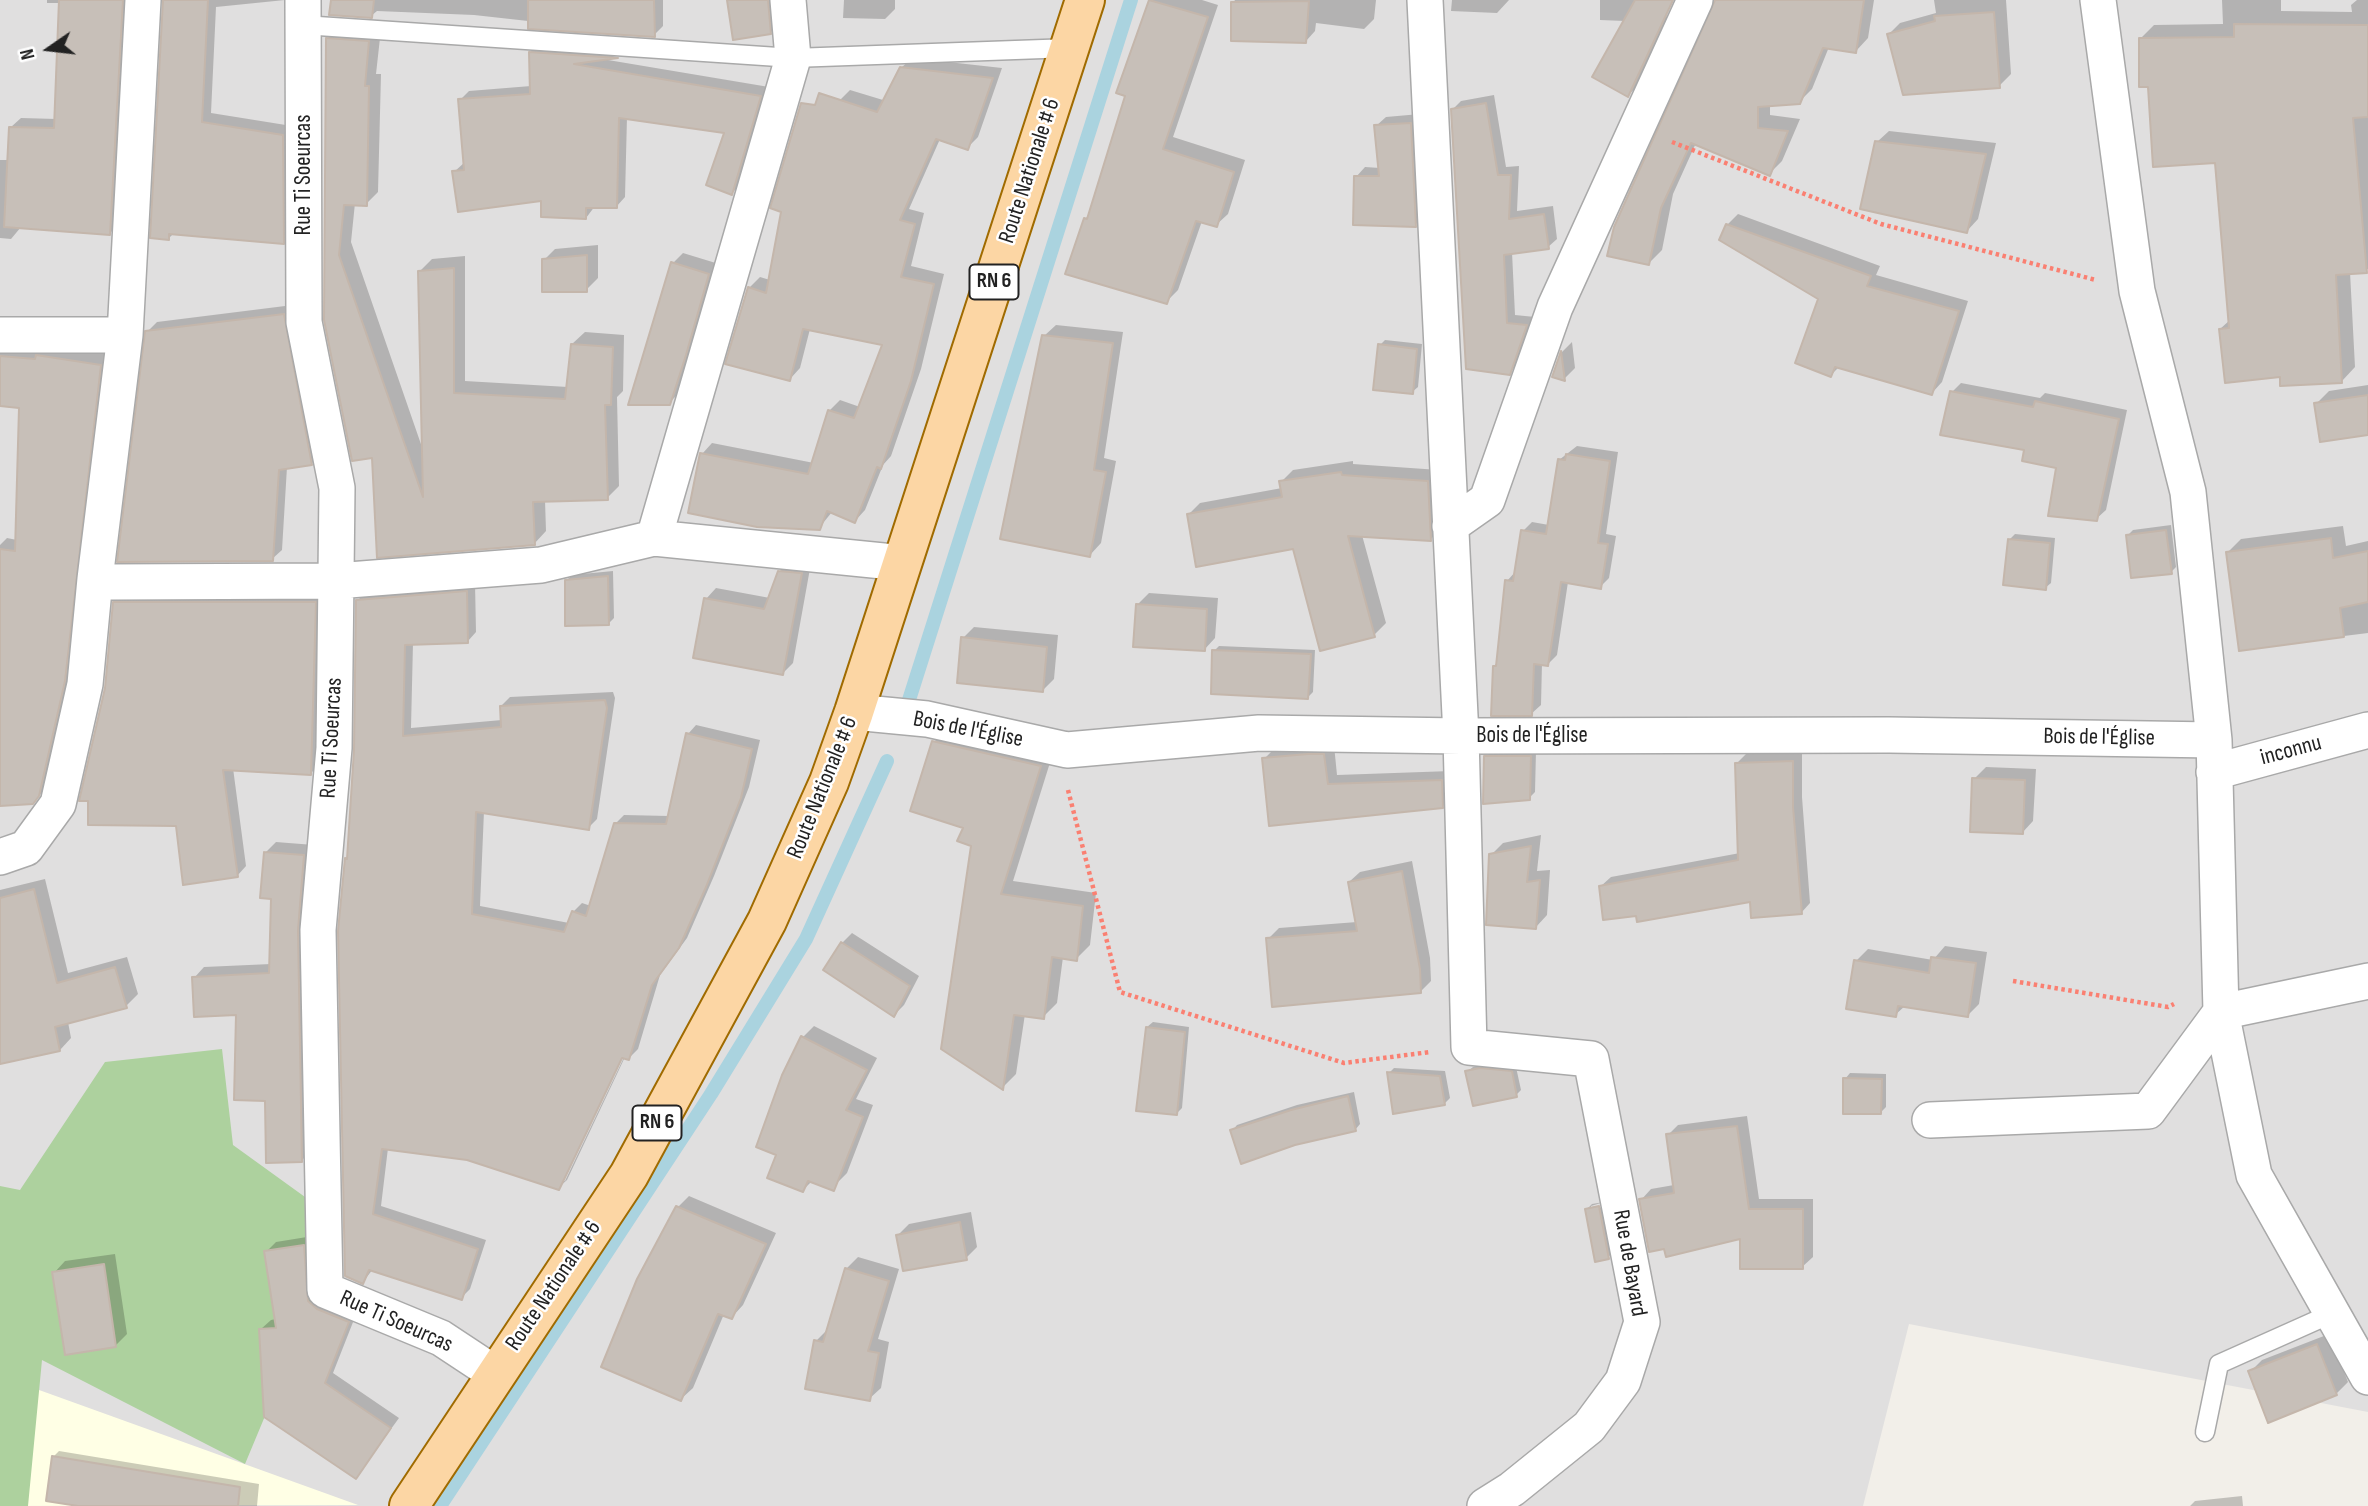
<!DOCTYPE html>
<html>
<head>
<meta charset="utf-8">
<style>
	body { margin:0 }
	#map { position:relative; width:2368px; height:1506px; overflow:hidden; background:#f2efe9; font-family:"Sofia Sans Condensed",sans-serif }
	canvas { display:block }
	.north { position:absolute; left:14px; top:14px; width:70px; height:70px; -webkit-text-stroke:5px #fff; paint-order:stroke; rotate:256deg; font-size:19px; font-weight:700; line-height:28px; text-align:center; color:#222 }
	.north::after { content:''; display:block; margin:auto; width:24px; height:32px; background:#222; clip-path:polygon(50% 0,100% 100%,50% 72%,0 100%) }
</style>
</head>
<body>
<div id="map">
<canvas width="2368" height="1506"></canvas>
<div class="north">N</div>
</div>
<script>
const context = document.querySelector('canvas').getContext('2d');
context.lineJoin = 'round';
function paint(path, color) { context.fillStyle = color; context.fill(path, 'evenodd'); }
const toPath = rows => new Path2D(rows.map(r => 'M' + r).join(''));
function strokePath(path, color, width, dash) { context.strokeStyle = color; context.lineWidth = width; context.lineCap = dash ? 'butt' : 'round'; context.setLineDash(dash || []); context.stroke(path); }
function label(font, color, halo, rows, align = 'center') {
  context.font = font + ' "Sofia Sans Condensed",sans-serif'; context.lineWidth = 5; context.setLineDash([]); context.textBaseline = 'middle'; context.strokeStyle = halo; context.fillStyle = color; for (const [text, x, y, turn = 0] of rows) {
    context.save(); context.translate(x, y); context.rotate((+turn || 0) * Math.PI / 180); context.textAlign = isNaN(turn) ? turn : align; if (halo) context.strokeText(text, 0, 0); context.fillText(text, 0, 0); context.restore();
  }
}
const residential = toPath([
	[0,0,2368,0,2368,1412,1909,1324,1863,1506,0,1506]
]);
const education = toPath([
	[28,1386,358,1505,11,1506]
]);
const forest = toPath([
	[222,1049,233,1145,305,1197,313,1301,245,1464,42,1360,28,1506,0,1506,0,1186,20,1190,105,1062]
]);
const shadow = toPath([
	[47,0,131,0,119,224,110,233,21,227,11,239,0,238,0,160,9,160,11,127,21,118,57,119,61,3,47,3],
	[165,0,285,0,216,7,211,113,292,126,293,232,283,242,174,233,169,238],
	[333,0,663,0,663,26,654,35,474,15,377,11,371,16],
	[729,0,778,0,780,23,770,33],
	[844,0,895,0,895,9,885,19,843,18],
	[1151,0,1202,0,1218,5,1173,137,1245,160,1228,214,1216,225,1202,221,1178,290,1166,302,1085,219,1090,214,1127,95,1119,92],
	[1235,0,1376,0,1374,19,1364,29,1316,23,1315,31,1306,41,1233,3],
	[1452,0,1509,0,1497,13,1451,11],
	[1600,0,1645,0,1645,4,1669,18,1638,86,1628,95,1625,21,1600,20],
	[1737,0,1874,0,1868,38,1856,51,1829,47,1812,89,1799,102,1770,104,1770,115,1800,119,1782,161,1769,174,1696,143,1673,194,1662,250,1649,263,1610,255],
	[1934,0,2006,0,2011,74,1999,86,1889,34,1900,23,1936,13],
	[2222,0,2281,0,2281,11,2352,12,2351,5,2357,0,2368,0,2368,269,2350,272,2355,367,2342,381,2281,375,2220,329,2230,320,2217,161,2150,85,2140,39,2154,25,2223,24],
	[340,26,381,29,376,74,381,74,378,192,366,204,355,203,351,242,423,450,419,272,432,259,465,256,465,381,568,387,572,344,585,332,624,335,623,391,617,397,619,486,607,498,545,500,546,531,534,544,379,556,374,456,326,320,327,39],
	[540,43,624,49,617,56,602,59,769,87,741,184,732,193,727,131,627,117,625,197,616,207,595,206,586,218,543,199,454,172,465,162,460,100,469,91,531,86,530,52],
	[912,58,1002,68,978,137,967,148,940,139,909,209,924,213,911,266,944,274,921,369,891,456,883,465,865,510,855,521,832,512,819,528,702,454,712,443,814,463,829,411,840,400,860,407,885,343,810,329,800,368,790,379,749,288,760,277,770,280,840,100,850,90,883,100,901,68],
	[1494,95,1506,167,1519,166,1517,211,1553,206,1557,239,1548,247,1512,252,1515,315,1535,317,1518,364,1509,373,1452,110,1461,101],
	[1420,114,1424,216,1415,225,1356,177,1365,167,1380,168,1376,126,1386,117],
	[1889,131,1996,143,1978,219,1967,231,1877,142],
	[1738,214,1880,266,1876,275,1968,301,1942,382,1932,393,1839,367,1831,375,1820,298,1727,225],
	[598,245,598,278,586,290,544,260,555,249],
	[683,253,719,264,680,392,669,403,673,263],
	[293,305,321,454,311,464,287,467,282,550,272,559,147,332,157,322],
	[1056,325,1123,332,1104,458,1116,461,1101,543,1090,555,1044,336],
	[1385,340,1422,344,1418,387,1412,392,1380,345],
	[1572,342,1575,368,1564,379,1554,375,1562,352],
	[0,345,48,346,111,355,83,582,73,593,0,582,0,545,7,538,17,540,21,406,0,404],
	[1961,383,2040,398,2045,393,2127,410,2106,510,2096,519,2058,467,2026,448,1952,392],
	[2368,385,2368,433,2316,404,2329,391],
	[1577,446,1618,452,1606,534,1616,536,1609,578,1600,587,1568,582,1557,655,1548,664,1542,663,1541,705,1531,714,1494,666,1498,662,1507,581,1516,571,1523,531,1532,522,1549,525,1559,460],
	[1353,461,1353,464,1439,470,1442,527,1431,539,1362,535,1386,623,1374,635,1294,547,1189,514,1200,503,1282,488,1281,482,1293,470],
	[2171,525,2176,567,2171,572,2128,535,2133,530],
	[2343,526,2346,546,2368,541,2368,633,2240,649,2228,552,2241,539],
	[2015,534,2055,538,2051,583,2045,588,2010,539],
	[790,561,811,563,793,663,782,674,706,599,716,588,770,598,779,572],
	[613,571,614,618,609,623,566,581,572,575],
	[475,583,476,632,468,641,413,643,411,728,502,720,501,706,510,697,613,692,615,698,597,819,588,828,484,811,480,906,569,923,573,912,582,903,591,906,615,824,624,815,669,816,688,734,696,725,760,740,749,787,714,876,687,938,660,975,638,1049,629,1058,625,1057,567,1180,558,1188,468,1158,388,1148,381,1206,486,1240,470,1289,461,1298,373,1269,363,1282,346,859,349,856,356,748,358,600,367,591],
	[624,1049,627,1051,565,1181,561,1181],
	[83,592,75,669,44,791,32,802,0,804,0,612],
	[124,593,324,593,320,764,311,773,233,768,246,866,237,876,178,825,106,689,115,603],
	[1149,593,1218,598,1215,638,1204,650,1137,605],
	[974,627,1058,635,1054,679,1042,691,963,638],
	[1219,646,1315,650,1313,692,1308,697,1214,651],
	[947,728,1053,753,1013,881,1096,893,1090,945,1076,959,1063,957,1057,1003,1043,1017,1025,1014,1016,1074,1003,1087,973,845,934,742],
	[1334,745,1337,775,1451,771,1452,797,1442,807,1271,824,1264,759,1274,749],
	[1492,751,1536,751,1535,792,1529,798,1486,757],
	[1802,752,1802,797,1810,903,1801,913,1752,900,1638,914,1601,886,1611,877,1740,853,1736,764,1746,754],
	[1986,767,2036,769,2033,821,2022,833,1974,779],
	[1541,835,1537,871,1550,870,1547,915,1536,927,1491,855,1503,843],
	[276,842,314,845,312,1150,302,1160,267,1100,238,1013,194,978,204,967,271,964,273,897,265,853],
	[1412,861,1430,958,1431,981,1420,992,1268,939,1279,928,1357,922,1349,882,1360,872],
	[45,879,68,973,127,957,138,994,126,1006,68,1022,71,1038,60,1050,0,1063,0,890],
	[852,933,919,976,904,1005,894,1015,842,943],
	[1945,946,1987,952,1979,1004,1968,1015,1905,1006,1895,1015,1856,961,1868,949,1933,960],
	[1153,1022,1189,1027,1182,1108,1177,1113,1147,1027],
	[814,1026,877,1058,856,1099,873,1105,847,1173,835,1185,812,1181,803,1190,778,1154,803,1037],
	[1486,1064,1516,1067,1521,1090,1516,1095,1467,1072,1473,1067],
	[1394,1068,1445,1071,1450,1098,1444,1104,1389,1073],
	[1850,1073,1886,1074,1886,1107,1881,1112,1845,1079],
	[1354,1092,1360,1124,1355,1130,1232,1131,1237,1125,1297,1105],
	[1747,1116,1759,1199,1813,1199,1813,1257,1802,1267,1742,1237,1641,1200,1651,1189,1674,1185,1668,1135,1678,1125],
	[689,1196,776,1233,743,1305,732,1317,724,1314,693,1388,681,1399,678,1207],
	[1604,1202,1591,1206,1591,1209,1605,1207,1614,1252,1608,1257,1587,1209,1592,1204],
	[971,1212,977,1247,966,1258,898,1235,909,1224],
	[313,1236,357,1312,333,1373,399,1418,356,1477,261,1329,271,1320,276,1319,266,1252,276,1242],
	[115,1254,127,1334,115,1346,54,1273,65,1261],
	[858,1257,899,1269,878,1339,889,1342,881,1388,869,1399,816,1341,827,1330,846,1269],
	[2329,1334,2348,1382,2336,1394,2250,1372,2262,1360],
	[59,1451,259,1484,257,1506,88,1506,54,1456],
	[2242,1496,2243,1506,2190,1506,2195,1501]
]);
const stream = toPath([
	[909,700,1131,0],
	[440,1506,711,1094,806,939,887,761]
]);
const building = toPath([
	[59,0,123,0,110,235,4,227,9,127,54,128,59,0],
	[163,0,208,0,202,122,283,135,284,244,169,234,169,240,150,238,163,0],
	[331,0,374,0,372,18,329,15,331,0],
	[528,0,654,0,655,37,528,29,528,0],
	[727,0,768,0,771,34,733,40,727,0],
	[1149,0,1208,17,1163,149,1234,172,1217,227,1196,221,1167,304,1065,274,1084,218,1087,219,1125,96,1116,93,1149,0],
	[1635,0,1673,0,1628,97,1592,77,1635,0],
	[1715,0,1864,0,1856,53,1823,48,1800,104,1758,107,1758,128,1788,131,1770,176,1691,143,1661,208,1649,265,1607,256,1614,227,1715,0],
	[1309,1,1306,43,1231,41,1231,2,1309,1],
	[1994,12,2000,88,1903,95,1887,34,1935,21,1934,16,1994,12],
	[2234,24,2368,25,2368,117,2353,118,2367,273,2336,275,2342,383,2280,386,2280,377,2225,383,2219,329,2229,328,2215,163,2153,167,2148,87,2139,87,2139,38,2234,37,2234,24],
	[326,38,369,41,365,86,369,86,367,206,344,205,339,255,423,497,418,271,454,268,454,393,565,399,571,344,613,347,611,405,605,405,608,500,533,502,535,545,377,558,372,458,352,461,324,320,326,38],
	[529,52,618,58,574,64,761,96,732,195,706,185,724,133,619,118,617,208,586,208,586,219,541,217,541,201,458,212,452,171,464,170,458,99,530,94,529,52],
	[900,67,993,78,968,150,936,139,900,220,915,224,901,277,934,284,911,381,881,469,877,467,855,523,827,511,820,530,757,527,688,513,700,453,808,474,828,410,854,418,882,345,803,329,790,381,725,364,748,287,766,293,781,212,770,208,801,103,815,105,819,93,877,112,900,67],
	[1486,103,1498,175,1511,175,1509,219,1544,214,1549,249,1504,255,1507,323,1527,325,1510,375,1466,369,1451,109,1486,103],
	[1411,123,1416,227,1353,225,1354,176,1379,176,1374,125,1411,123],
	[1875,141,1986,154,1967,233,1860,209,1875,141],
	[1726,224,1871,276,1867,286,1959,311,1932,395,1835,367,1831,377,1795,363,1818,299,1719,240,1726,224],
	[587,255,587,292,542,292,542,259,587,255],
	[671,262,709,274,686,355,670,405,628,405,671,262],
	[284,314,312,465,279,470,273,561,117,562,145,331,284,314],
	[1042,335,1113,343,1094,470,1106,472,1090,557,1000,539,1042,335],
	[1378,344,1417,349,1413,394,1373,390,1378,344],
	[1561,351,1565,381,1552,377,1561,351],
	[36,355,101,365,65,681,39,796,33,804,0,806,0,549,15,551,19,408,0,406,0,356,35,359,36,355],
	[1950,391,2033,407,2035,401,2119,419,2097,521,2048,516,2056,468,2022,461,2024,450,1940,435,1950,391],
	[2368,395,2368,435,2320,442,2314,403,2368,395],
	[1566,454,1610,461,1598,543,1608,544,1601,589,1561,582,1548,666,1534,664,1532,716,1491,716,1493,666,1496,666,1505,580,1513,581,1521,530,1546,534,1558,459,1565,460,1566,454],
	[1341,472,1342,475,1428,481,1431,541,1348,536,1375,637,1320,651,1293,549,1196,567,1187,514,1282,497,1279,481,1341,472],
	[2166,530,2172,574,2131,578,2126,535,2166,530],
	[2331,538,2333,558,2368,551,2368,602,2340,608,2344,637,2239,651,2226,552,2331,538],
	[2008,539,2050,543,2046,590,2003,585,2008,539],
	[778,571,802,573,783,675,693,658,704,598,764,609,778,571],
	[608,576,609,625,565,626,565,580,608,576],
	[467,591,468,643,405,645,403,736,501,727,500,706,605,700,607,708,589,830,476,812,472,914,564,932,572,911,586,916,614,823,666,824,686,733,752,749,741,798,706,887,679,948,652,985,629,1060,622,1058,559,1190,467,1160,382,1149,373,1214,478,1249,462,1300,369,1270,363,1284,345,1276,338,931,345,858,347,859,354,750,356,600,467,591],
	[113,602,316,602,311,775,223,770,238,877,183,885,176,826,88,825,88,801,79,801,105,688,113,602],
	[1136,604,1207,609,1205,651,1133,647,1136,604],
	[961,637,1047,647,1043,692,957,683,961,637],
	[1212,650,1311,654,1308,699,1211,694,1212,650],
	[932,741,1041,766,1001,894,1083,906,1077,961,1052,957,1044,1019,1014,1015,1003,1090,941,1049,971,846,957,841,963,828,910,811,932,741],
	[1308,754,1324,754,1328,784,1442,780,1443,808,1269,826,1262,758,1308,754],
	[1484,756,1531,756,1530,800,1483,804,1484,756],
	[1793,761,1793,807,1802,914,1751,918,1750,902,1637,922,1636,916,1603,920,1599,886,1738,860,1735,763,1793,761],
	[1972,778,2025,780,2023,834,1970,832,1972,778],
	[1531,846,1527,882,1540,880,1536,929,1486,925,1489,854,1531,846],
	[264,852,304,855,298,930,302,1162,266,1163,265,1101,234,1100,236,1015,194,1017,192,977,269,973,271,899,260,898,264,852],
	[1402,871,1420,969,1421,993,1272,1007,1266,938,1357,931,1348,882,1402,871],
	[34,889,57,983,115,967,127,1008,55,1027,60,1051,0,1064,0,898,34,889],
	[841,942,910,986,894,1017,823,970,841,942],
	[1931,957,1976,963,1968,1017,1898,1006,1896,1017,1846,1009,1854,960,1929,973,1931,957],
	[1146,1027,1185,1032,1177,1115,1136,1111,1146,1027],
	[801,1036,867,1070,846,1110,863,1117,834,1191,808,1181,803,1192,767,1178,776,1155,756,1147,782,1075,801,1036],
	[1480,1068,1512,1071,1517,1097,1473,1106,1465,1071,1480,1068],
	[1387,1072,1440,1076,1445,1105,1393,1114,1387,1072],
	[1843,1078,1882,1079,1881,1114,1843,1114,1843,1078],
	[1348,1096,1356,1131,1295,1145,1241,1164,1230,1130,1291,1110,1348,1096],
	[1737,1126,1749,1209,1803,1209,1803,1269,1740,1269,1740,1239,1666,1257,1664,1249,1649,1252,1639,1199,1674,1193,1666,1134,1737,1126],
	[676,1206,766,1244,732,1319,718,1314,681,1401,601,1367,637,1279,676,1206],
	[1599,1206,1609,1259,1595,1262,1585,1209,1599,1206],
	[960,1222,967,1260,903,1271,896,1235,960,1222],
	[304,1245,308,1301,317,1309,349,1322,325,1383,391,1428,356,1479,264,1417,259,1329,276,1328,264,1251,304,1245],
	[104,1264,116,1347,65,1355,52,1272,104,1264],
	[845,1268,889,1281,868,1351,879,1353,870,1401,805,1389,814,1340,823,1342,845,1268],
	[2317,1344,2337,1395,2268,1423,2248,1371,2317,1344],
	[52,1456,240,1487,238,1506,78,1506,46,1501,52,1456]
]);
const path = toPath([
	[1672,142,1881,224,2096,280],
	[1068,790,1120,992,1344,1063,1430,1052],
	[2013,981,2168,1007,2174,1004]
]);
const service = toPath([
	[303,25,793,58,1071,48],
	[2205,1432,2219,1364,2333,1313]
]);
const minor = toPath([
	[143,0,125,335,95,579,109,582,336,581,541,565,654,538,903,563],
	[303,0,304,322,337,488,334,748,318,930,325,1290,441,1338,494,1373],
	[1425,0,1461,736,1469,1047,1591,1059,1642,1322,1623,1381,1589,1427,1512,1489,1485,1506],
	[2098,0,2137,291,2188,492,2214,740,2221,1012,2254,1175,2368,1377],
	[0,335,125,335],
	[1450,526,1487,500,1555,307,1695,0],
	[654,538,793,58,788,0],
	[854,712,927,719,1067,750,1259,733,1461,736,1889,735,2214,740],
	[2214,772,2368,730],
	[0,857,26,848,58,804,85,684,95,579],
	[1930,1120,2148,1111,2221,1012,2368,981]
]);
const primary = toPath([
	[409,1506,629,1175,767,921,829,782,854,712,1085,0]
]);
const shields = [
	[994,282,49],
	[657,1123,49]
];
const shieldNames = [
	["RN 6",994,282],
	["RN 6",657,1123]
];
const streetNames = [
	["Route Nationale # 6",1030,171,-72],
	["Rue Ti Soeurcas",304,175,-90],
	["Bois de l'Église",968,730,11],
	["Bois de l'Église",1532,736],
	["Rue Ti Soeurcas",332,738,-87],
	["Bois de l'Église",2099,738,1],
	["inconnu",2291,751,-15],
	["Route Nationale # 6",823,788,-68],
	["Rue de Bayard",1629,1263,80],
	["Route Nationale # 6",554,1286,-56],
	["Rue Ti Soeurcas",396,1322,24]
];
paint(residential, '#e0dfdf');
paint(education, '#ffffe5');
paint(forest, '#add19e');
paint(shadow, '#0003');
strokePath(stream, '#aad3df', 14);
paint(building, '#c7bfb8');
strokePath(building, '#c4b6ab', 2);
strokePath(service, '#a9a9a9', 21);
strokePath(minor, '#a9a9a9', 38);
strokePath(primary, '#a06b00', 42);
strokePath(path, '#fa8072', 4.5, [3.5, 3.5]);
strokePath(service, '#fff', 18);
strokePath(minor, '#fff', 35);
strokePath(primary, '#fcd6a4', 38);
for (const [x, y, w] of shields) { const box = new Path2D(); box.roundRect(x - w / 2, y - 17.5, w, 35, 5); context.fillStyle = '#fff'; context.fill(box); strokePath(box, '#222', 2); }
label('bold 21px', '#222', null, shieldNames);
label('23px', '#222', '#fff', streetNames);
</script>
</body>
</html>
